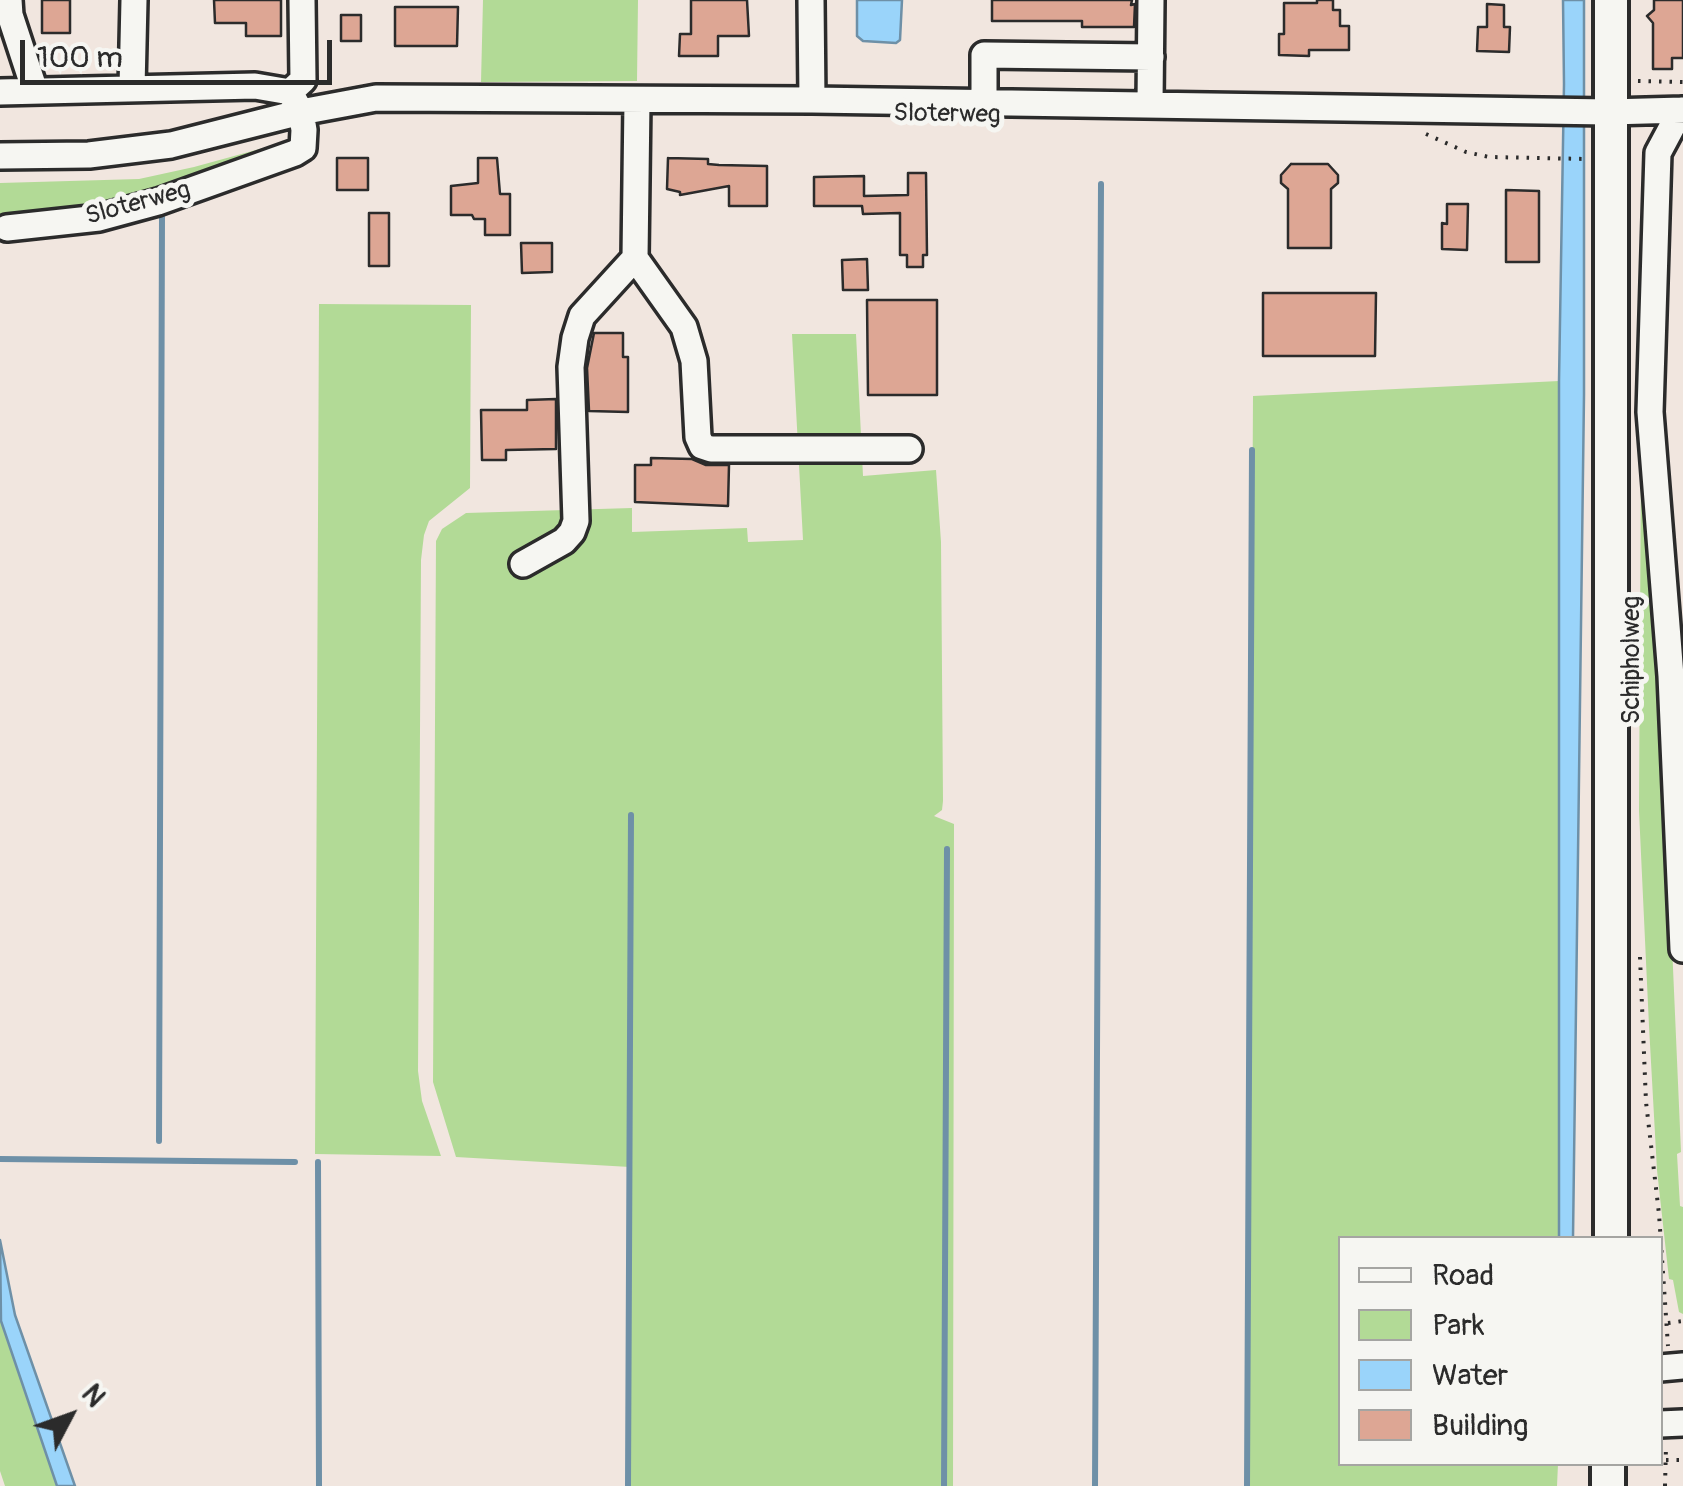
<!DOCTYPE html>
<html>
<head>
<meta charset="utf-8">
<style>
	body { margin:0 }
	#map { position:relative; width:1683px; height:1486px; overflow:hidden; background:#f1e6df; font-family:Pangolin,sans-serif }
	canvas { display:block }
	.legend { position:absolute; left:1338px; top:1236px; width:325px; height:230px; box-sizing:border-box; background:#f6f6f2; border:2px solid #a5a5a2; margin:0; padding:12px 18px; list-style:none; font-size:30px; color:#2b2b2b }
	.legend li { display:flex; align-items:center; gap:20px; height:50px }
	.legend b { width:50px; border:2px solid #a5a5a2 }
	.north { position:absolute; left:20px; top:1366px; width:100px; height:100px; -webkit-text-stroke:8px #f6f6f2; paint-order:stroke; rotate:49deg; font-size:28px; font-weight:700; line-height:40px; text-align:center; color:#2b2b2b }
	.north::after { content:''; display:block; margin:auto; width:35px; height:45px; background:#2b2b2b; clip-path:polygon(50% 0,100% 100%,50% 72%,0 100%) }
	.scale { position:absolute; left:20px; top:40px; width:312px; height:45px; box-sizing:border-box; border:5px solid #2b2b2b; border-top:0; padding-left:12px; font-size:30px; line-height:35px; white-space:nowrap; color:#2b2b2b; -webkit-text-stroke:8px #f6f6f2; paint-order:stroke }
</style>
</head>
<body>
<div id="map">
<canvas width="1683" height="1486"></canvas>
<ul class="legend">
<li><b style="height:12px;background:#f6f6f2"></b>Road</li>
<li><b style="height:28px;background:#b2da96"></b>Park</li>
<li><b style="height:28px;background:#9ad4fa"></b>Water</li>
<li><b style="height:28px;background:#dda694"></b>Building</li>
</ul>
<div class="north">N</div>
<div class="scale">100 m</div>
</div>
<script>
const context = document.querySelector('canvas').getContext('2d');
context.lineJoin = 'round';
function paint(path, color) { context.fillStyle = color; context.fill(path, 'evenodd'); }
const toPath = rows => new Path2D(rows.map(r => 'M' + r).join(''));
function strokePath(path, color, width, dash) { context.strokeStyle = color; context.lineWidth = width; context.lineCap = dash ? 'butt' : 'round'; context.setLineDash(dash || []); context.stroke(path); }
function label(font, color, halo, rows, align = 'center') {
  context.font = font + ' Pangolin,sans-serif'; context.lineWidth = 10; context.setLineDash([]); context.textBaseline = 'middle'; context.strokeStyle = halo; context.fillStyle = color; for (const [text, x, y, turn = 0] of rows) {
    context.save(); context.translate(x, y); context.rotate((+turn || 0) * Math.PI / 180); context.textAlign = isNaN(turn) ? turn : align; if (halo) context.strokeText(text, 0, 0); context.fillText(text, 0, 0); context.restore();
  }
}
const green = toPath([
	[483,0,638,0,637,81,481,82],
	[296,139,148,199,0,215,0,183,139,179,194,167],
	[319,304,471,305,470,488,429,521,424,535,421,560,418,1071,422,1101,441,1156,315,1154],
	[792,334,856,334,863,476,936,470,941,542,943,801,942,810,934,816,954,824,953,1486,628,1486,630,1167,456,1157,433,1082,436,541,442,529,466,513,632,508,632,532,747,528,748,542,803,540],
	[1559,381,1559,1238,1340,1238,1340,1464,1558,1464,1557,1486,1247,1486,1253,396],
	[1641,453,1647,478,1666,807,1681,1152,1677,1154,1680,1206,1683,1207,1683,1314,1679,1312,1673,1280,1669,1279,1657,1170,1649,1026,1639,811],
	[0,1317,57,1486,5,1486,0,1471]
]);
const water = toPath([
	[857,0,902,0,900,40,896,43,863,41,857,36,857,0],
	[1563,0,1584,0,1584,395,1573,1238,1559,1238,1559,381,1564,84,1563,0],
	[0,1240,15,1315,75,1486,57,1486,1,1321,0,1240]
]);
const stream = toPath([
	[159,1141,162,217],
	[0,1159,295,1162],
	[318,1162,319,1486],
	[628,1486,631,815],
	[944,1486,947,849],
	[1095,1486,1101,184],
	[1247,1486,1252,450]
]);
const building = toPath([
	[42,0,70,0,70,33,42,33,42,0],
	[214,0,281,0,281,36,246,36,246,23,215,23,214,0],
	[691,0,747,0,749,36,718,36,718,56,679,56,680,34,691,34,691,0],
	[992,0,1132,0,1131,5,1135,4,1134,27,1082,27,1082,21,992,21,992,0],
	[1317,0,1333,0,1333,10,1340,10,1340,26,1349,26,1349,50,1309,50,1309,56,1279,55,1279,34,1284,34,1284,3,1317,3,1317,0],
	[1654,0,1683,0,1683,58,1672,58,1672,69,1653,69,1653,23,1647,16,1654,10,1654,0],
	[1487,4,1504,5,1504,27,1510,27,1509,52,1477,51,1478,27,1487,27,1487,4],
	[395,7,458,7,457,46,395,46,395,7],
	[341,15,361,15,361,41,341,41,341,15],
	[337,158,368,158,368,190,337,190,337,158],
	[478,158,497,158,500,194,510,194,510,235,485,235,485,219,474,219,472,215,451,215,451,186,478,183,478,158],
	[668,158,708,159,708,164,719,165,767,166,767,206,729,206,729,186,680,195,680,192,667,189,668,158],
	[1291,164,1328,164,1338,175,1338,183,1331,189,1331,248,1288,248,1288,189,1281,183,1281,175,1291,164],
	[908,173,926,173,927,255,923,255,923,267,907,267,907,255,900,255,900,213,863,214,862,206,814,206,814,177,864,176,864,196,908,195,908,173],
	[1506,190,1539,191,1539,262,1506,262,1506,190],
	[1447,204,1468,204,1467,250,1442,249,1442,223,1447,224,1447,204],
	[369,213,389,213,389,266,369,266,369,213],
	[521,243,552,243,552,272,522,273,521,243],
	[867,259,868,290,843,290,842,260,867,259],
	[1263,293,1376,293,1375,356,1263,356,1263,293],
	[867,300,937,300,937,395,868,395,867,300],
	[594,333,623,333,623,357,628,357,628,412,589,411,587,368,594,333],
	[556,399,556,449,506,450,506,460,482,460,481,410,527,410,527,400,556,399],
	[651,458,692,459,706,465,729,465,728,506,635,502,635,465,651,465,651,458]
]);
const path = toPath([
	[1638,81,1683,82],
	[1426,134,1466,152,1489,157,1587,159],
	[1640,957,1646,1102,1659,1214,1668,1346],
	[1668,1323,1683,1321],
	[1666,1460,1683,1460],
	[1665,1486,1666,1446]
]);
const minor = toPath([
	[9,0,10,15,35,91],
	[811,0,812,100],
	[132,88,134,0],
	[0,92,255,86,290,92,301,112,304,130,303,148,295,153,158,202,99,218,7,228],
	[290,92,303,80,302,0],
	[637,101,635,258,684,327,694,361,698,437,702,446,711,449,909,449],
	[984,103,984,55,1151,57],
	[1150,104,1151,0],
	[1681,110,1658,153,1650,412,1671,676,1683,949],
	[0,156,89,155,171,145,301,112,376,98,812,100,1609,112,1683,110],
	[523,564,564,541,572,532,576,521,571,367,575,338,582,316,635,258],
	[1660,1368,1683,1366],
	[1660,1424,1683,1423]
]);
const major = toPath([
	[1611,0,1611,1238],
	[1608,1486,1608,1464]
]);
const streetNames = [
	["Sloterweg",947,115,1],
	["Sloterweg",138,204,-15],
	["Schipholweg",1633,660,-90]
];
paint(green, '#b2da96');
paint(water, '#9ad4fa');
strokePath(water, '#6e90a7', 2.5);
strokePath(stream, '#6e90a7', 6);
paint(building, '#dda694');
strokePath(building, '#2b2b2b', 2.5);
strokePath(minor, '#2b2b2b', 32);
strokePath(major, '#2b2b2b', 40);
strokePath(path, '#2b2b2b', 4, [2.5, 8]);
strokePath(minor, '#f6f6f2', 25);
strokePath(major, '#f6f6f2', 32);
label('25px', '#2b2b2b', '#f6f6f2', streetNames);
</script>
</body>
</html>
